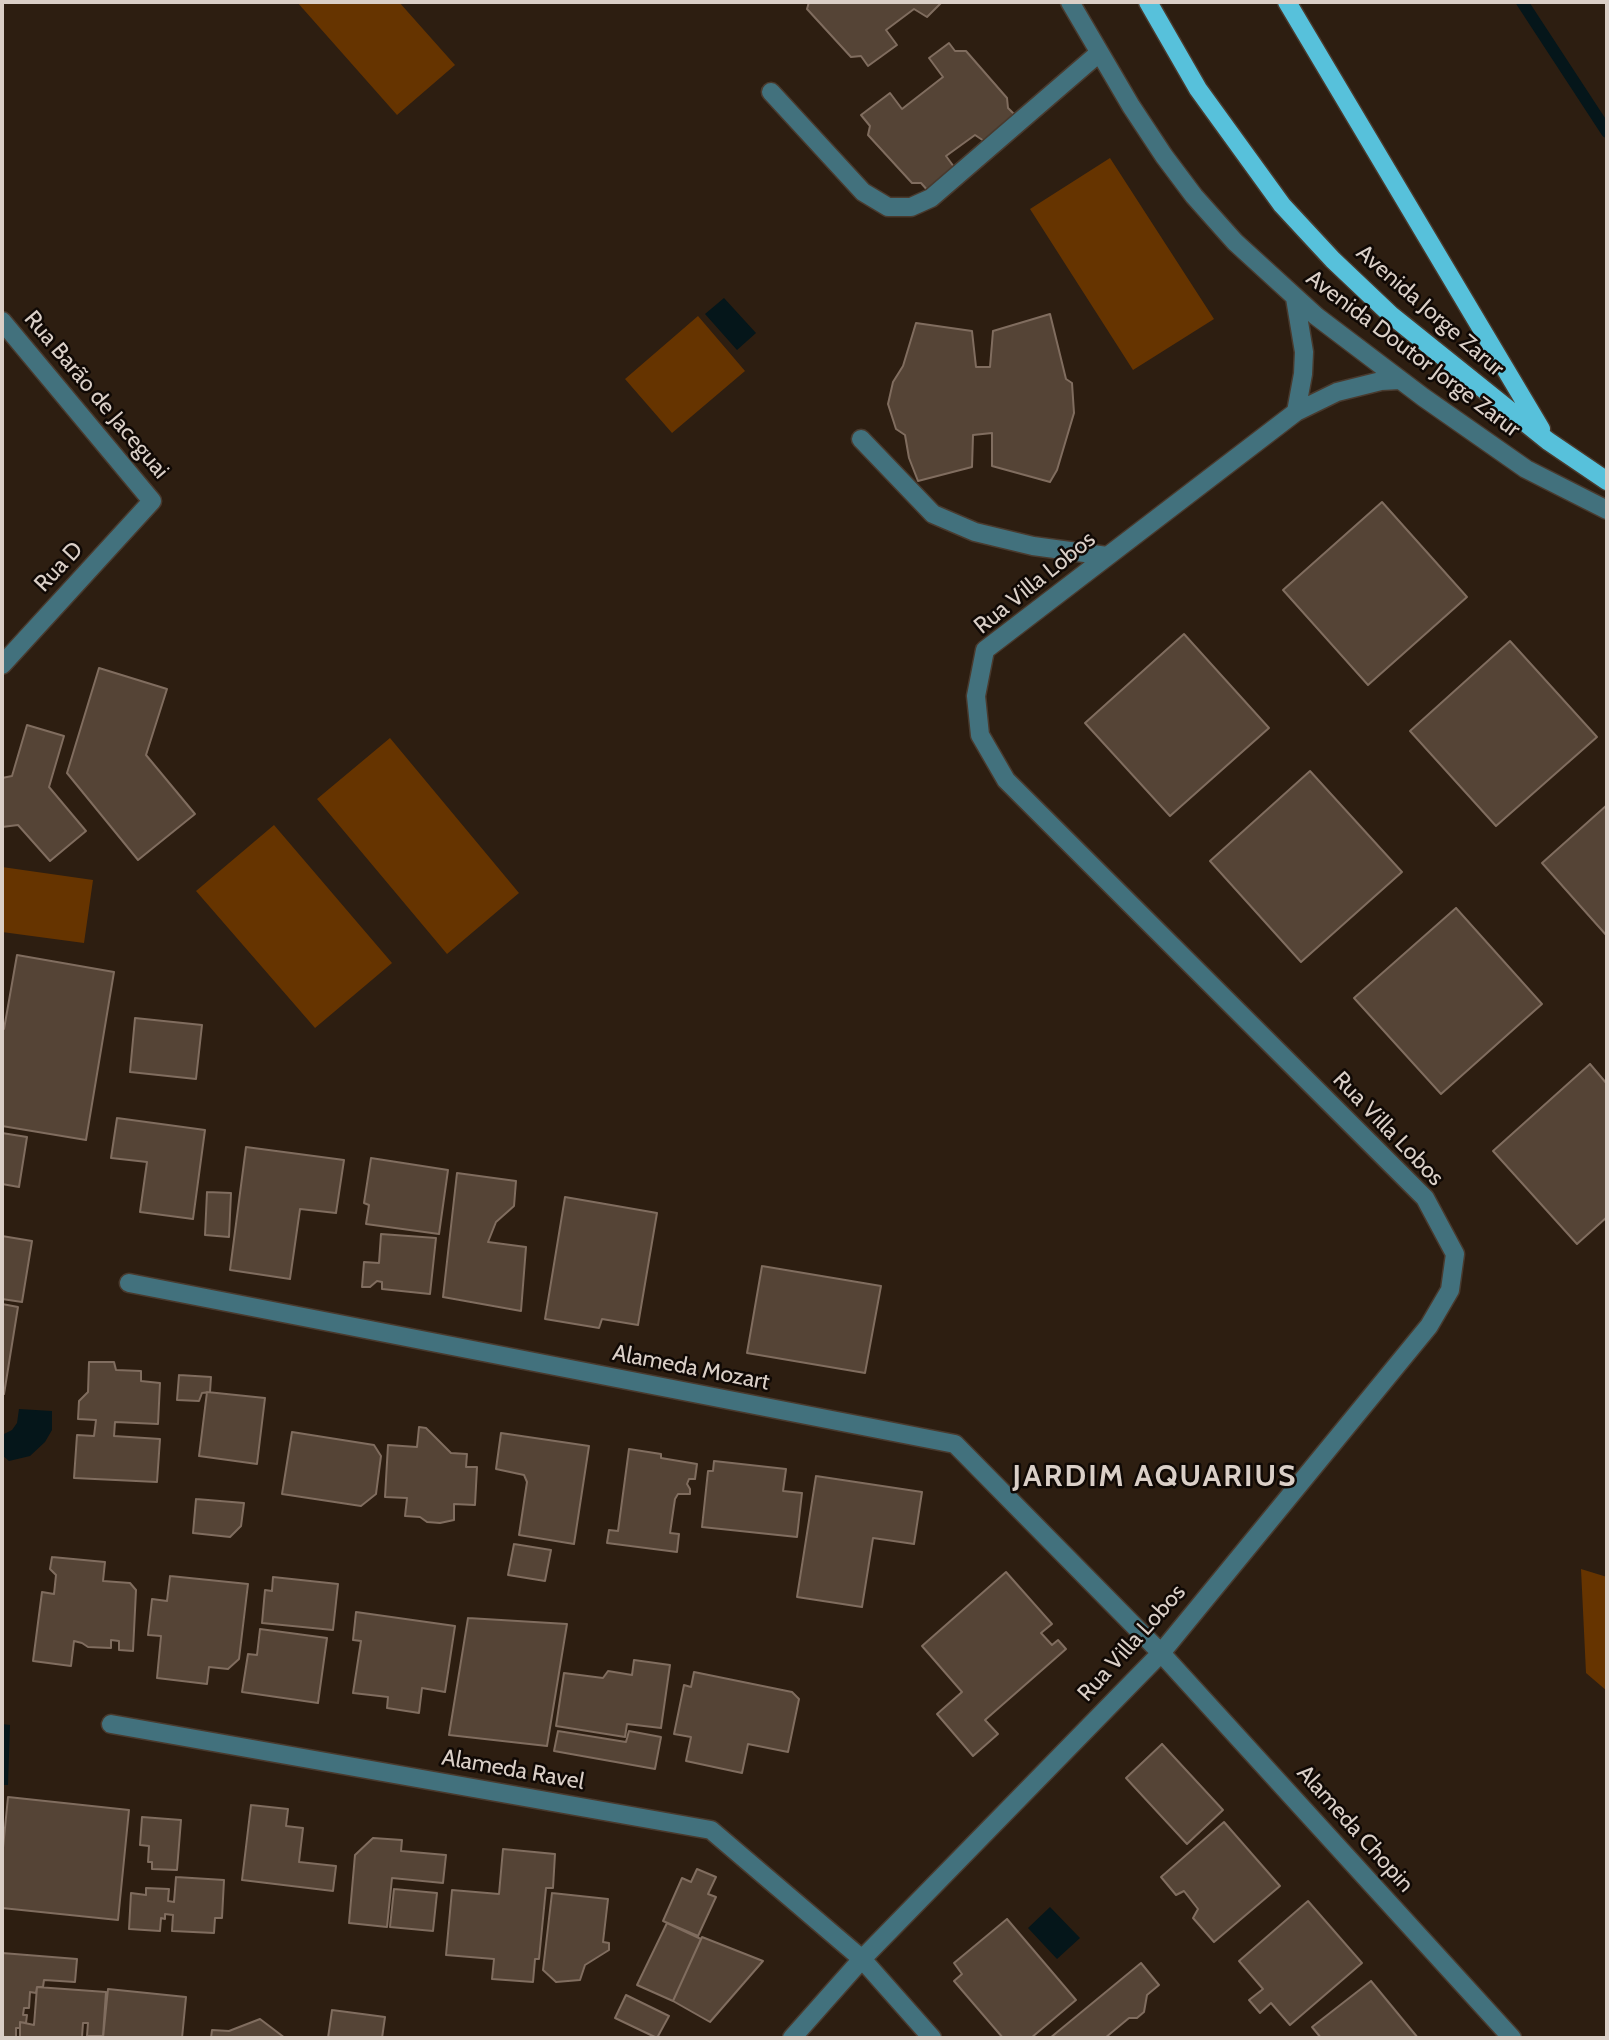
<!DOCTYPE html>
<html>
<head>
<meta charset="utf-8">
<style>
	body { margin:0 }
	#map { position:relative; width:1609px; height:2040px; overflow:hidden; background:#2d1e11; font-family:Cabin,sans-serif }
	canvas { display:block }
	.frame { position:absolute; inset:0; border:4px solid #dacfc7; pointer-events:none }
</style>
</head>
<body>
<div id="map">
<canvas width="1609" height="2040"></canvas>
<div class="frame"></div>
</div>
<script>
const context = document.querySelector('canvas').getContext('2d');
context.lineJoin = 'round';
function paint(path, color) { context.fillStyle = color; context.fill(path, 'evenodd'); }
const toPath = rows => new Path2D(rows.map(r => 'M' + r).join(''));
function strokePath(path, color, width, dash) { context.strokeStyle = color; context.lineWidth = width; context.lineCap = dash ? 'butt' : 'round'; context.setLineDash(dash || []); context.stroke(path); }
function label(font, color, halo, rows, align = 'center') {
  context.font = font + ' Cabin,sans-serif'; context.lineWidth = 5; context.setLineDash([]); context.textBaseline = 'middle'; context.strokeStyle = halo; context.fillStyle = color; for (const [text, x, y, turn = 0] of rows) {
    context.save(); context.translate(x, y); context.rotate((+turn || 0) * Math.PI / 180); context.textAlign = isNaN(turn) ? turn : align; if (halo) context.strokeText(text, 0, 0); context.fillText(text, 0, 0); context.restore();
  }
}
const green = toPath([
	[297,2,399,2,455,65,397,115],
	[1110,158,1214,319,1133,370,1030,209],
	[698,316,745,371,672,433,625,379],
	[390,738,519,893,447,954,317,799],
	[274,825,392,963,315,1028,196,891],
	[2,867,93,880,84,943,2,932],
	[1581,1569,1607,1577,1607,1691,1586,1673]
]);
const water = toPath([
	[724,298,756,333,737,350,705,314],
	[19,1409,52,1411,52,1430,45,1442,30,1456,9,1461,2,1455,2,1435,12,1430,17,1423],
	[2,1724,10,1725,8,1785,2,1785],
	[1050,1907,1080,1938,1057,1959,1028,1928]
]);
const stream = toPath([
	[1522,2,1607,132]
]);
const building = toPath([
	[809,2,942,2,927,17,914,9,886,30,897,45,868,66,861,56,851,57,807,9,809,2],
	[949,43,955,51,966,51,1007,98,1008,108,1015,115,987,143,975,135,946,156,957,171,929,192,921,183,912,183,868,135,870,126,861,115,890,93,902,109,943,77,929,58,949,43],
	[1050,314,1066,379,1072,383,1074,413,1057,470,1050,482,992,466,992,433,973,435,972,467,918,481,909,458,905,435,896,429,888,404,893,382,903,366,916,323,972,331,976,367,990,367,993,331,1050,314],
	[1382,502,1467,597,1368,685,1283,590,1382,502],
	[1184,634,1269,728,1170,816,1085,723,1184,634],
	[1510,641,1597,737,1496,826,1410,731,1510,641],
	[99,668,167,689,146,755,195,814,138,860,67,773,99,668],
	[27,725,64,736,49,787,86,831,50,861,18,825,2,827,2,778,12,776,27,725],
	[1310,771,1402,872,1301,962,1210,861,1310,771],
	[1607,805,1607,936,1542,863,1607,805],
	[1456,908,1542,1004,1441,1094,1354,998,1456,908],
	[17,955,114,972,86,1140,2,1126,2,1029,4,1029,17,955],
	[135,1018,202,1025,196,1079,130,1072,135,1018],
	[1590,1064,1607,1084,1607,1217,1577,1244,1493,1151,1590,1064],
	[117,1118,205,1130,193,1219,140,1212,147,1162,111,1158,117,1118],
	[2,1133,27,1137,19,1187,2,1184,2,1133],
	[246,1147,344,1160,336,1213,300,1209,290,1279,230,1270,246,1147],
	[371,1158,448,1170,439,1234,366,1224,369,1205,364,1203,371,1158],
	[457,1173,516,1181,514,1206,496,1222,488,1242,526,1247,521,1311,443,1297,457,1173],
	[207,1192,231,1193,229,1237,205,1235,207,1192],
	[565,1197,657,1213,638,1325,602,1319,599,1328,545,1319,565,1197],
	[381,1234,436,1238,430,1294,382,1289,382,1282,377,1281,370,1287,362,1287,364,1262,379,1263,381,1234],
	[2,1236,32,1241,22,1302,2,1299,2,1236],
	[762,1266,881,1286,865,1373,747,1353,762,1266],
	[2,1304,18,1307,4,1394,2,1393,2,1304],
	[89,1362,114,1362,116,1370,141,1371,141,1381,160,1383,158,1424,115,1422,114,1436,160,1439,157,1482,74,1478,77,1435,94,1436,96,1420,78,1419,79,1401,88,1392,89,1362],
	[179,1375,211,1377,210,1392,202,1393,199,1401,177,1400,179,1375],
	[207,1392,265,1398,257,1464,199,1456,207,1392],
	[419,1427,426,1428,451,1453,467,1454,466,1467,477,1467,475,1505,454,1504,454,1520,440,1523,427,1522,420,1517,405,1516,407,1498,385,1497,388,1445,417,1447,419,1427],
	[292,1432,374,1445,381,1456,376,1494,361,1506,282,1494,292,1432],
	[501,1433,589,1446,574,1544,519,1535,527,1482,524,1475,496,1469,501,1433],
	[629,1449,661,1454,661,1458,697,1464,695,1479,689,1479,687,1484,690,1489,690,1494,678,1494,675,1499,670,1533,679,1534,677,1552,607,1543,609,1530,618,1531,629,1449],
	[714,1461,786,1469,783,1491,802,1493,797,1537,702,1527,708,1471,713,1471,714,1461],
	[816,1476,922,1492,914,1544,873,1538,862,1607,797,1597,816,1476],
	[196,1499,244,1503,241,1526,230,1537,193,1533,196,1499],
	[514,1544,551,1550,545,1581,508,1575,514,1544],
	[52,1557,105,1562,103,1581,130,1583,136,1590,133,1651,119,1650,119,1641,111,1640,111,1648,88,1647,82,1643,74,1641,71,1666,33,1661,42,1592,54,1594,56,1575,50,1569,52,1557],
	[1006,1572,1052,1624,1041,1633,1052,1645,1058,1640,1066,1649,985,1720,998,1734,973,1756,937,1714,962,1692,922,1646,1006,1572],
	[170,1576,248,1584,239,1659,228,1669,209,1667,207,1684,157,1678,161,1636,148,1635,152,1599,167,1601,170,1576],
	[273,1577,338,1584,333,1630,262,1623,265,1590,272,1591,273,1577],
	[356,1612,455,1626,445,1692,422,1688,419,1713,387,1708,388,1697,353,1693,361,1641,353,1640,356,1612],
	[468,1618,567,1624,547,1746,449,1735,468,1618],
	[260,1629,327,1638,318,1703,242,1692,248,1654,257,1655,260,1629],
	[634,1660,670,1665,661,1728,627,1724,625,1737,556,1726,564,1673,603,1678,608,1671,632,1675,634,1660],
	[694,1672,792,1692,799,1699,788,1752,748,1744,742,1773,686,1761,691,1737,674,1734,684,1685,691,1687,694,1672],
	[558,1731,626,1742,629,1731,661,1737,655,1769,554,1751,558,1731],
	[1162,1744,1223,1810,1187,1844,1126,1778,1162,1744],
	[8,1797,129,1810,118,1920,2,1908,2,1858,8,1797],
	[251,1805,288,1809,286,1826,303,1828,299,1862,336,1866,333,1891,242,1880,251,1805],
	[142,1817,181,1820,177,1870,152,1869,152,1862,148,1862,149,1846,140,1845,142,1817],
	[1224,1822,1280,1886,1214,1942,1193,1918,1198,1909,1184,1891,1176,1895,1161,1877,1224,1822],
	[373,1838,402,1840,401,1851,446,1855,443,1883,392,1878,387,1927,349,1923,355,1855,373,1838],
	[503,1849,555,1854,553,1888,546,1888,539,1959,535,1959,533,1982,492,1979,494,1959,446,1955,452,1890,499,1894,503,1849],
	[697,1869,716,1877,708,1894,716,1897,698,1936,663,1921,682,1878,691,1882,697,1869],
	[176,1877,224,1880,222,1918,215,1918,214,1933,172,1931,173,1915,165,1914,165,1919,161,1918,160,1931,129,1929,131,1893,146,1895,146,1888,169,1889,168,1901,174,1902,176,1877],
	[394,1889,437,1893,433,1931,390,1927,394,1889],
	[552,1893,608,1899,603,1942,609,1943,609,1950,585,1965,580,1980,556,1982,543,1970,552,1893],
	[1308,1901,1362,1963,1290,2025,1271,2003,1260,2013,1249,2000,1263,1989,1239,1961,1308,1901],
	[1007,1919,1076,2000,1031,2038,1003,2038,954,1981,962,1974,954,1963,1007,1919],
	[667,1923,701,1939,673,2001,637,1985,667,1923],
	[702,1937,763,1961,710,2022,673,2001,702,1937],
	[2,1953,77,1959,75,1982,44,1980,43,1987,37,1987,36,1993,30,1992,29,2008,24,2008,23,2015,27,2015,26,2023,20,2022,20,2028,16,2028,16,2038,2,2038,2,1953],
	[1141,1963,1159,1985,1147,1995,1144,2012,1137,2018,1129,2018,1105,2038,1050,2038,1141,1963],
	[1371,1981,1418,2038,1321,2038,1312,2027,1371,1981],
	[37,1987,106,1992,103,2036,87,2036,88,2023,83,2023,82,2037,91,2038,20,2038,20,2022,34,2025,37,1987],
	[108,1989,186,1997,182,2038,103,2038,108,1989],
	[626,1995,669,2016,657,2038,615,2018,626,1995],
	[332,2010,385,2017,382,2038,328,2038,332,2010],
	[260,2019,285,2038,211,2038,212,2030,229,2031,260,2019]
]);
const minor = toPath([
	[1070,2,1131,106,1164,156,1194,196,1235,242,1316,316,1423,397,1526,469,1607,510],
	[771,92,863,192,888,207,911,207,931,198,1099,53],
	[1295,298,1304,352,1303,374,1296,412],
	[2,321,152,501,2,665],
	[861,439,933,514,975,532,1033,546,1107,556],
	[129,1283,955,1444,1161,1653,1512,2038],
	[111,1724,711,1830,862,1959,932,2038],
	[792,2038,862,1959,1161,1653,1429,1326,1450,1290,1455,1254,1425,1198,1006,780,980,735,976,696,985,650,1296,412,1337,392,1381,381,1400,380]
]);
const major = toPath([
	[1148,2,1198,89,1282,205,1333,260,1391,315,1548,441,1607,481],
	[1287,2,1541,429]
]);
const streetNames = [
	["Avenida Jorge Zarur",1430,311,41],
	["Avenida Doutor Jorge Zarur",1413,354,37],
	["Rua Barão de Jaceguai",96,395,50],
	["Rua D",59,567,-47],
	["Rua Villa Lobos",1035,583,-39],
	["Rua Villa Lobos",1388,1129,46],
	["Alameda Mozart",691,1368,11],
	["Rua Villa Lobos",1132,1643,-48],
	["Alameda Ravel",513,1770,10],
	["Alameda Chopin",1355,1829,48]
];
const districtNames = [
	["JARDIM AQUARIUS",1155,1477]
];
paint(green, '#663400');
paint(water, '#05161a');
strokePath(stream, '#05161a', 12);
paint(building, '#554436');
strokePath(building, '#806d5f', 2);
strokePath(minor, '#493a2e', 21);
strokePath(major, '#493a2e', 21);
strokePath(minor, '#42717d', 18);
strokePath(major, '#57c1db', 18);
label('23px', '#dacfc7', '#100905', streetNames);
context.letterSpacing = '2px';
label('bold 30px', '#dacfc7', '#100905', districtNames);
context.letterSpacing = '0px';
</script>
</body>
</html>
